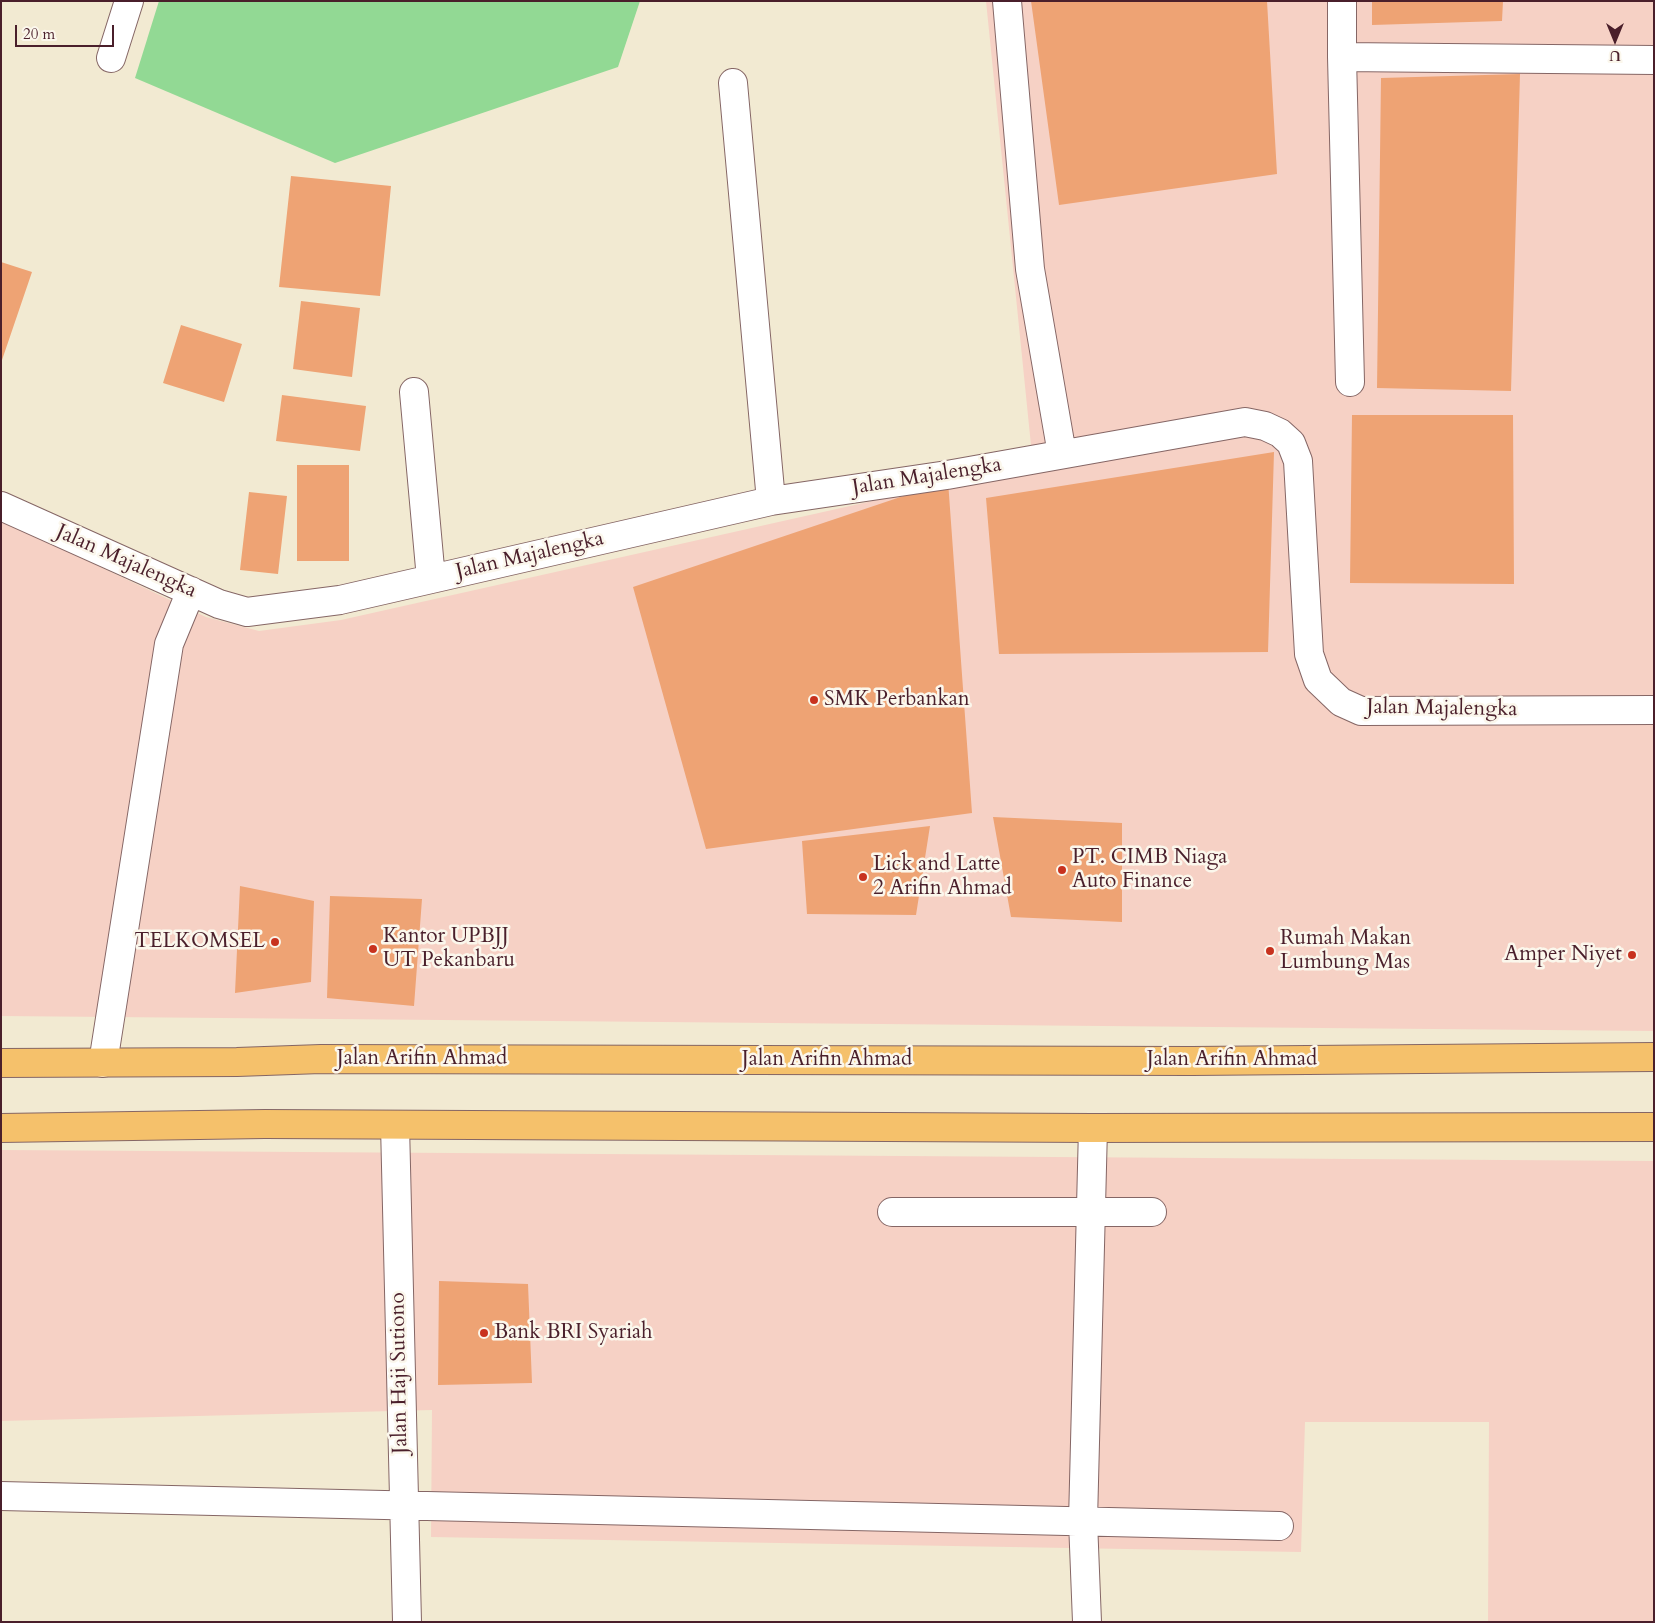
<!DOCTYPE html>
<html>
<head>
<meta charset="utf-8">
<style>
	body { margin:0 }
	#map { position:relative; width:1655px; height:1623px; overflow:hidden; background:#f2ead2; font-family:Cardo,serif }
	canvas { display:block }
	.frame { position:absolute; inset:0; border:2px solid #4a1f2b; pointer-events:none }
	.north { position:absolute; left:1590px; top:15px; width:50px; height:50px; -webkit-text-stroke:4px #fbf7ec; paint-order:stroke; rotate:180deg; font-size:14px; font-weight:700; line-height:20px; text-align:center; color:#4a1f2b }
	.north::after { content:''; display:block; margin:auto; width:18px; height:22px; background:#4a1f2b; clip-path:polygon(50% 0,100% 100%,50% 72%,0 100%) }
	.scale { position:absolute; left:15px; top:25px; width:99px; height:22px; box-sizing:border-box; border:2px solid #4a1f2b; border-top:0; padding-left:6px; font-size:15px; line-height:18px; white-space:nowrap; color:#4a1f2b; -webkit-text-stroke:4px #fbf7ec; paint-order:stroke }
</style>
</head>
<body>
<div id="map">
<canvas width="1655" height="1623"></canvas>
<div class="frame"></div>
<div class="north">U</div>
<div class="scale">20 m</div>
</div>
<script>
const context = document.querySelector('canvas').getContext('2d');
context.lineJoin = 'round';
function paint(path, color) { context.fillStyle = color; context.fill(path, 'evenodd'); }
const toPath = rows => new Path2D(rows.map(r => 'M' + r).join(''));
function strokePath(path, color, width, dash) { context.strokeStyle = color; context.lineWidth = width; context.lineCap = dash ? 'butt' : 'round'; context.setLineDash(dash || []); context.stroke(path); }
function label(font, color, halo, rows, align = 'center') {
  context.font = font + ' Cardo,serif'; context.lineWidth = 5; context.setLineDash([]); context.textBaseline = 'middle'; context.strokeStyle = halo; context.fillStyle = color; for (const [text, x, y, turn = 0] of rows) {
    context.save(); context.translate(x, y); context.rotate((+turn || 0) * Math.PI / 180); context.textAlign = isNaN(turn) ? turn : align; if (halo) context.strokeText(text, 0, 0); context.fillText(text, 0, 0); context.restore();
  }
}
const built = toPath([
	[986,1,1654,1,1654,1031,1,1016,1,520,206,617,259,631,341,620,1033,465],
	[1,1150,1654,1161,1654,1622,1488,1622,1489,1422,1305,1422,1301,1552,431,1537,432,1410,1,1421]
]);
const green = toPath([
	[159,1,640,1,618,67,335,163,135,78]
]);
const building = toPath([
	[1031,1,1267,1,1277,174,1059,205],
	[1372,1,1503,1,1502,21,1372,25],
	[1520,74,1511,391,1377,388,1381,78],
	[291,176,391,186,380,296,279,287],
	[1,262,32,272,2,360,1,360],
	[301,301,360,308,352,377,293,369],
	[181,325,242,344,224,402,163,383],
	[282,395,366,406,360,451,276,441],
	[1352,415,1513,415,1514,584,1350,583],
	[1274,452,1268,652,999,654,986,498],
	[297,465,349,465,349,561,297,561],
	[948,481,972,813,706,849,633,587],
	[249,492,287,496,278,574,240,570],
	[993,817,1122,823,1122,922,1011,917],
	[930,826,916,915,807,914,802,841],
	[240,886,314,901,311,982,235,993],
	[330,896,422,899,414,1006,327,998],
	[439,1281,528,1284,532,1383,438,1385]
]);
const minor = toPath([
	[1007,1,1030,269,1062,454],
	[1342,57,1342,1],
	[111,58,129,1],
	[733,83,771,501],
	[1350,382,1342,57,1654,60],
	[414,392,431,579],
	[1,506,219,604,247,612,340,600,771,501,947,475,1245,422,1265,426,1280,433,1291,443,1298,461,1309,654,1318,680,1341,702,1361,711,1654,710],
	[103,1063,169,644,191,591],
	[395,1125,407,1622],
	[892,1212,1152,1212],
	[1,1496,1279,1526],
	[1087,1622,1083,1521,1093,1128]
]);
const major = toPath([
	[1,1063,237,1062,321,1059,1192,1061,1654,1057],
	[1,1128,265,1124,1093,1128,1654,1127]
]);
const markers = [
	[814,700,5,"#c8321e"],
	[1062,870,5,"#c8321e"],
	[863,877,5,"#c8321e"],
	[275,942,5,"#c8321e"],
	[373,949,5,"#c8321e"],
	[1270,951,5,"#c8321e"],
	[1632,955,5,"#c8321e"],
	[484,1333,5,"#c8321e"]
];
const streetNames = [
	["Jalan Majalengka",927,477,-9],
	["Jalan Majalengka",530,556,-13],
	["Jalan Majalengka",126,562,24],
	["Jalan Majalengka",1442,709,1],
	["Jalan Arifin Ahmad",422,1059],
	["Jalan Arifin Ahmad",827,1060],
	["Jalan Arifin Ahmad",1232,1060],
	["Jalan Haji Sutiono",400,1373,-91]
];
const poiNames = [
	["SMK Perbankan",824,700],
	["PT. CIMB Niaga",1072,858],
	["Auto Finance",1072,882],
	["Lick and Latte",873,865],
	["2 Arifin Ahmad",873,889],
	["Kantor UPBJJ",383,937],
	["UT Pekanbaru",383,961],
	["Rumah Makan",1280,939],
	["Lumbung Mas",1280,963],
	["TELKOMSEL",265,942,"right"],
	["Amper Niyet",1622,955,"right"],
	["Bank BRI Syariah",494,1333]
];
paint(built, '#f6d1c5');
paint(green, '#92d994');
paint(building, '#eea374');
strokePath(minor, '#856665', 30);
strokePath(major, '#856665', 30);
strokePath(minor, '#fff', 28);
strokePath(major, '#f5c16b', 28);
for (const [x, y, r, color] of markers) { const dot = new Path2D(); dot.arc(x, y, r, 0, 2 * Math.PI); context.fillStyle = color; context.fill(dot); strokePath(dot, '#fbf7ec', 2); }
label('21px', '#4a1f2b', '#fbf7ec', streetNames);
label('21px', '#4a1f2b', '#fbf7ec', poiNames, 'left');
</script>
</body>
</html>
